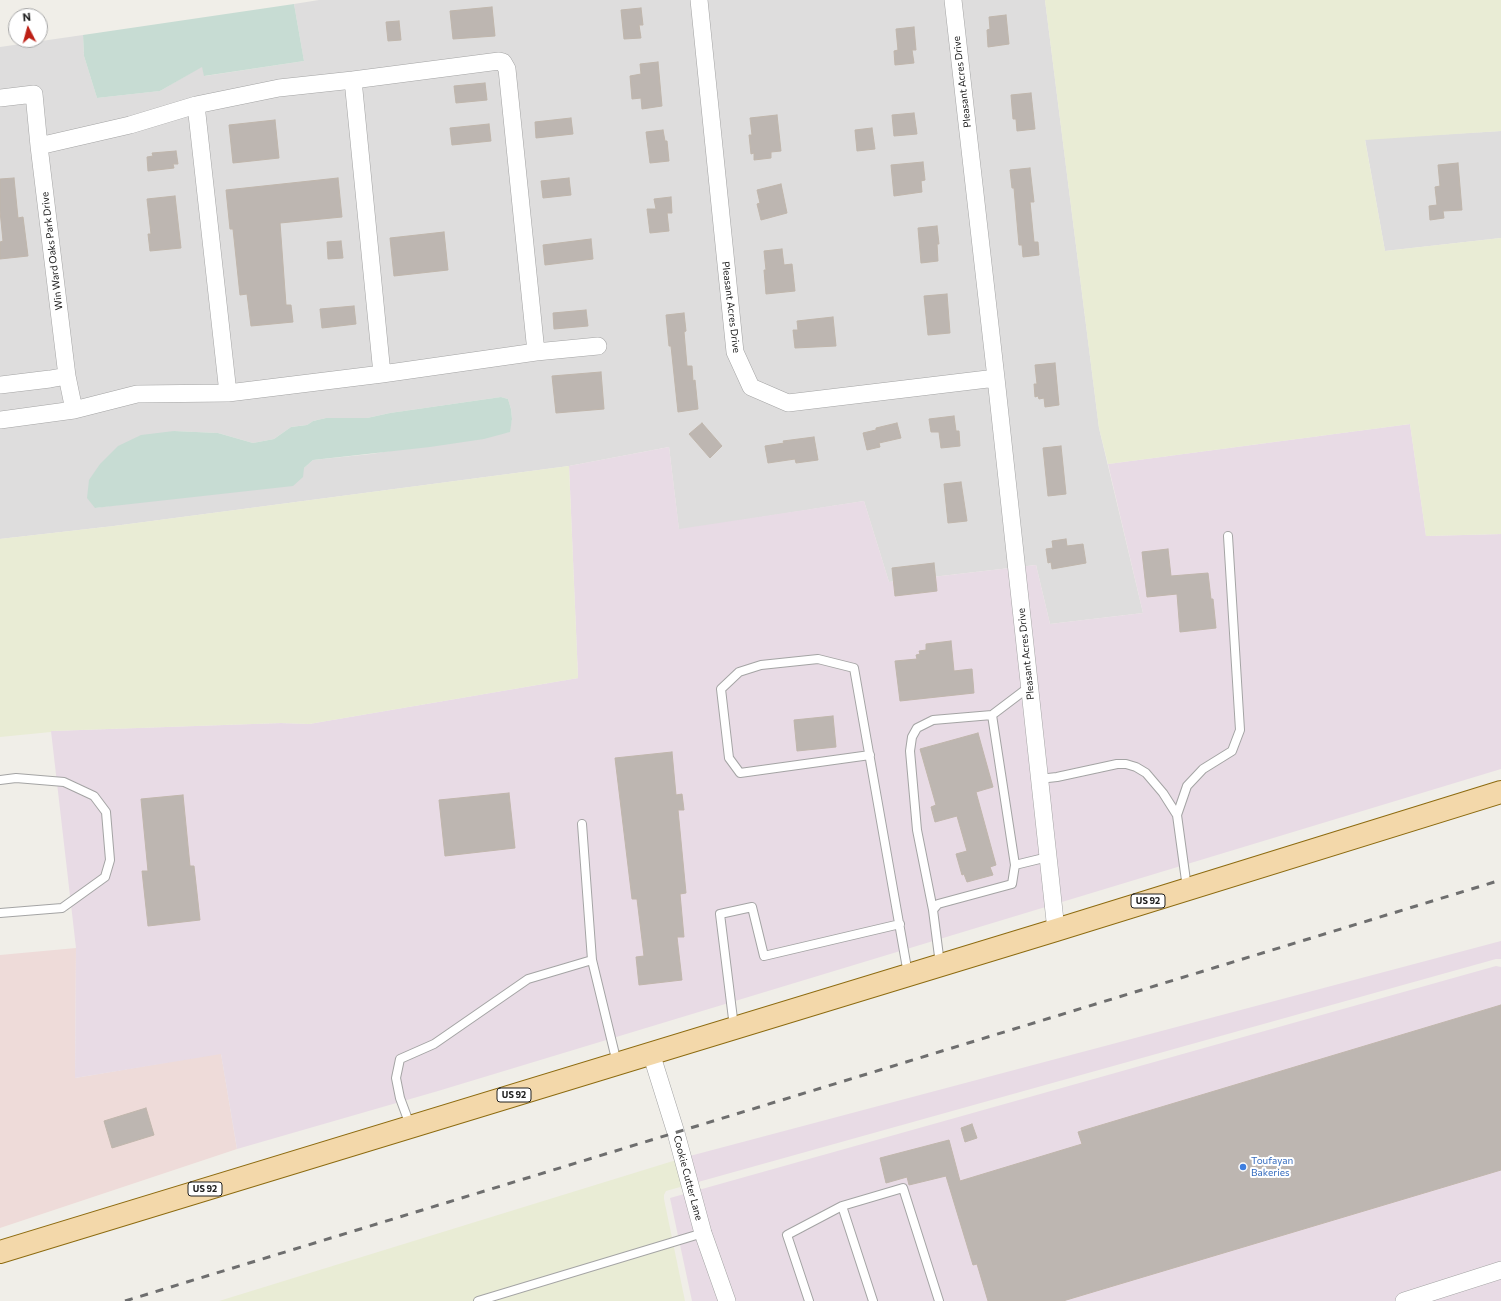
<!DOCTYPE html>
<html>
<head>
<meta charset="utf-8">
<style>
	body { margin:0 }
	#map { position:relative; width:1501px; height:1301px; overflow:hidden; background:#f0eee8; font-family:Commissioner,sans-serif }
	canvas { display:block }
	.north { position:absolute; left:8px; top:8px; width:40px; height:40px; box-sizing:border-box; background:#fff; border:1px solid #a6a6a6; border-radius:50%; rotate:354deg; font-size:11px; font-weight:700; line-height:16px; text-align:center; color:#202020 }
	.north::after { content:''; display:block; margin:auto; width:14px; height:18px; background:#bc1f15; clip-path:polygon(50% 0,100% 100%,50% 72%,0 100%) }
</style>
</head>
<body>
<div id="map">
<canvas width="1501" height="1301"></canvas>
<div class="north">N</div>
</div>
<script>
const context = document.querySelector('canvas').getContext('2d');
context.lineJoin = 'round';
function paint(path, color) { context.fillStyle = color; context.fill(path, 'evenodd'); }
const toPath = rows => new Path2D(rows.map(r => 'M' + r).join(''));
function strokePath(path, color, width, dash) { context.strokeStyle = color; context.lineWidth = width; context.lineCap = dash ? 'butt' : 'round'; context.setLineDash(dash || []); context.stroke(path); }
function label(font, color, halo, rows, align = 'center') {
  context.font = font + ' Commissioner,sans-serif'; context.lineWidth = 4; context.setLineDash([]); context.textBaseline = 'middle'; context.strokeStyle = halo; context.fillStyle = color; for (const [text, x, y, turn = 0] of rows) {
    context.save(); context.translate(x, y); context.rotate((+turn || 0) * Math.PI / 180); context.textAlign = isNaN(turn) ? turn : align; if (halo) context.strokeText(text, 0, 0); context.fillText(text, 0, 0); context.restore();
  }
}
const residential = toPath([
	[319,0,1045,0,1099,428,1143,613,1050,624,1036,565,889,582,864,501,679,530,669,447,569,466,114,526,0,539,0,47,83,35,84,56,97,98,160,91,202,66,205,76,304,61,294,4],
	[501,397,508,399,511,409,512,419,509,432,371,454,313,460,304,468,139,502,95,508,174,431,218,433,253,443,274,439,291,427,307,425,313,421,326,418,367,418,390,413],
	[1501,131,1501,238,1385,251,1365,139]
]);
const commercial = toPath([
	[76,948,75,1078,221,1053,237,1149,0,1228,0,955]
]);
const industrial = toPath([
	[1410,424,1426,536,1501,534,1501,769,438,1091,237,1149,221,1054,75,1078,76,948,51,731,281,723,309,724,578,678,569,466,669,447,679,529,864,501,889,582,1036,565,1050,624,1143,613,1108,464],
	[1501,941,1501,959,1496,959,691,1184,686,1157],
	[1496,966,1501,967,1501,1301,692,1301,670,1198]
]);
const farmland = toPath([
	[1045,0,1501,0,1501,131,1365,140,1385,251,1501,238,1501,534,1426,536,1410,424,1108,464,1099,428],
	[569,466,578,678,309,724,281,723,51,731,51,732,0,737,0,539,114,526],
	[686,1157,691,1184,666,1191,664,1195,664,1199,685,1301,219,1301]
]);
const wetland = toPath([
	[294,4,304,61,204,76,202,67,160,91,97,98,84,56,83,35],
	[501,397,508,399,511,409,512,419,510,432,484,439,430,447,313,460,304,468,303,477,293,486,95,508,87,498,89,480,100,464,118,446,141,435,174,431,218,433,253,443,274,439,291,427,307,425,313,421,326,418,367,418,390,413]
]);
const building = toPath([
	[492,7,495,36,453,39,450,11,492,7],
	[641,8,643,25,639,25,641,38,624,39,621,10,641,8],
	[1006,15,1009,44,988,47,987,30,990,29,989,17,1006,15],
	[399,21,401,40,388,41,386,22,399,21],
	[914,27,916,50,912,50,914,63,895,65,894,51,898,50,896,29,914,27],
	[658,62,662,106,642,109,641,98,632,99,630,76,641,74,640,64,658,62],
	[485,83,487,100,456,103,454,86,485,83],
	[1031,93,1035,129,1017,131,1016,119,1013,119,1011,95,1031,93],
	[914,113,917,134,894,136,892,115,914,113],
	[777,115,781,151,771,152,771,158,754,160,754,153,751,154,749,135,752,135,750,118,777,115],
	[571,118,573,134,536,138,535,122,571,118],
	[275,120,279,158,233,163,229,125,275,120],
	[489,124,491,141,452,145,450,128,489,124],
	[872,128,875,149,857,151,855,130,872,128],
	[663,130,665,141,667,141,669,161,650,163,646,132,663,130],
	[176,151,178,164,173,164,174,168,148,171,147,157,153,156,152,153,176,151],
	[923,162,925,180,921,181,922,192,894,196,891,165,923,162],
	[1458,163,1462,210,1443,211,1444,218,1430,220,1429,206,1437,205,1435,187,1440,186,1438,165,1458,163],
	[1030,168,1034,202,1030,202,1034,242,1038,242,1039,255,1023,257,1022,245,1019,245,1014,188,1012,188,1010,170,1030,168],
	[14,178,18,218,23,217,28,256,0,259,0,242,3,241,0,211,0,179,14,178],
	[338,178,342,217,280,223,286,305,291,305,293,322,251,326,247,294,240,295,233,229,230,229,226,190,338,178],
	[569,178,571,195,543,198,541,181,569,178],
	[781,184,787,213,761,220,757,204,760,203,757,190,781,184],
	[175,196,181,248,150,251,148,234,151,234,147,199,175,196],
	[671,197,672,213,667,213,669,231,650,233,647,209,656,209,654,199,671,197],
	[937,226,939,244,937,244,938,261,921,263,918,228,937,226],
	[444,232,448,270,394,276,390,238,444,232],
	[591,239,593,259,545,265,543,245,591,239],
	[341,241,343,258,328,259,327,242,341,241],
	[782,249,784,265,792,264,795,291,766,294,764,270,766,270,764,251,782,249],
	[947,294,950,333,928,335,924,296,947,294],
	[354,306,356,324,322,328,320,309,354,306],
	[586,310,588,326,554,329,553,313,586,310],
	[684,313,686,331,684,332,687,366,692,366,693,381,695,380,698,409,678,412,671,346,669,346,666,315,684,313],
	[833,317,836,346,795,348,793,330,798,330,797,321,833,317],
	[1055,363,1059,405,1045,407,1044,398,1039,399,1038,396,1035,397,1034,384,1037,384,1035,365,1055,363],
	[601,372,604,409,556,413,552,376,601,372],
	[954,416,956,431,959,431,960,446,941,448,939,432,931,432,929,419,954,416],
	[702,423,722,446,710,458,689,434,702,423],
	[897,423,901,438,879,443,880,447,867,450,863,433,876,430,876,428,897,423],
	[814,437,818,460,796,463,795,459,768,463,765,446,784,443,783,441,814,437],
	[1061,446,1066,494,1048,496,1043,448,1061,446],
	[961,482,967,521,948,523,944,484,961,482],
	[1066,539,1067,546,1083,544,1086,563,1052,569,1051,562,1048,563,1046,549,1053,548,1052,541,1066,539],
	[1168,549,1171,576,1208,573,1211,599,1213,599,1216,628,1180,632,1177,594,1147,597,1142,552,1168,549],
	[934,563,937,591,895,596,892,568,934,563],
	[951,641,954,671,972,669,974,693,900,701,895,661,917,659,916,655,920,654,919,651,926,650,926,644,951,641],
	[833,716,836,747,797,751,794,720,833,716],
	[978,733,993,787,976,792,996,865,990,867,993,875,967,882,964,874,962,875,956,854,967,851,957,816,935,822,931,807,936,805,920,749,978,733],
	[672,752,676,795,682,794,684,810,678,810,686,893,680,894,684,937,677,937,682,980,639,985,636,957,644,956,637,899,632,899,615,758,672,752],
	[509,793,515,848,445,856,439,800,509,793],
	[183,795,190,866,194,866,200,920,148,926,142,871,148,871,141,799,183,795],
	[1501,1005,1501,1170,1063,1301,988,1301,977,1264,973,1265,946,1176,909,1185,907,1177,886,1183,880,1158,949,1140,960,1181,1082,1144,1078,1132,1501,1005],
	[146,1108,154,1135,112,1148,104,1121,146,1108],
	[972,1124,977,1138,965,1142,961,1128,972,1124]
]);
const lane = toPath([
	[992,715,1015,865],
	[870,755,740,773,729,758,721,689,739,672,761,665,818,659,854,668,908,974],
	[1039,779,1057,777,1117,764,1126,764,1136,767,1146,773,1163,793,1177,815],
	[0,780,16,778,64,782,94,796,106,812,110,860,105,877,62,908,0,913],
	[582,824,592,960],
	[1187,888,1177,815,1187,786,1203,769,1232,751,1240,730,1228,536],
	[933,910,917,830,910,751,912,737,917,728,933,720,992,715,1029,687],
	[940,964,933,910,938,904,1012,884,1015,865,1048,857],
	[734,1027,720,914,752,907,764,956,900,924],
	[410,1125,400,1098,396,1078,400,1059,434,1044,528,979,592,960,617,1063],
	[842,1206,873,1301],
	[478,1301,703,1233],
	[809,1301,787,1235,842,1206,903,1188,939,1301]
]);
const street = toPath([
	[699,0,735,352,751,387,788,403,996,378,953,0],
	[0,98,34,94,39,146,67,376,50,379,0,385],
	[39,146,130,125,196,105],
	[382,374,353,80,499,61,503,62,507,69,536,352],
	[67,376,74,410],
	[996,378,1056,930],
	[228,393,196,105,279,88,353,80],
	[0,420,74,410,137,394,228,393,382,374,536,352,598,346],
	[651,1053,676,1133,703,1233,727,1301],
	[1404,1301,1501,1270]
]);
const primary = toPath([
	[0,1252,1056,930,1501,792]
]);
const rail = toPath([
	[125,1301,1501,880]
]);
const markers = [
	[1243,1167,4,"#3f7fe0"]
];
const shields = [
	[1148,901,34],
	[514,1095,34],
	[205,1189,34]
];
const shieldNames = [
	["US 92",1148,901],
	["US 92",514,1095],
	["US 92",205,1189]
];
const streetNames = [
	["Pleasant Acres Drive",962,82,-97],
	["Win Ward Oaks Park Drive",52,251,-97],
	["Pleasant Acres Drive",731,307,83],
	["Pleasant Acres Drive",1026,654,-96],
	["Cookie Cutter Lane",688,1178,75]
];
const shopNames = [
	["Toufayan",1251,1161],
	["Bakeries",1251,1173]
];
paint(residential, '#dedddd');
paint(commercial, '#eedbd9');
paint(industrial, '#e8dbe5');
paint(farmland, '#e9ecd5');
paint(wetland, '#c7dcd3');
paint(building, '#bdb6b1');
strokePath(building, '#c0b6ac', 1);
strokePath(lane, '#a4a4a4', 10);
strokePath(street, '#a4a4a4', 18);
strokePath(primary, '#8d6b10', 24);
strokePath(lane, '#fff', 8);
strokePath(street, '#fff', 17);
strokePath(primary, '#f3d8aa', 22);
strokePath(rail, '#6e6e6e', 3, [8, 8]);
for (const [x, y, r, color] of markers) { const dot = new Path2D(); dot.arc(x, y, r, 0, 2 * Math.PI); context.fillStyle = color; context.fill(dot); strokePath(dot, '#fff', 1.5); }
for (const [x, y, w] of shields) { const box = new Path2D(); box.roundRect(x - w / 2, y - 7, w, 14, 3); context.fillStyle = '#fff'; context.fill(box); strokePath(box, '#202020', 1); }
label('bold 9px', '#202020', null, shieldNames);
label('10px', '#202020', '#fff', streetNames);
label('10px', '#366cbe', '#fff', shopNames, 'left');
</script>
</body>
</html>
